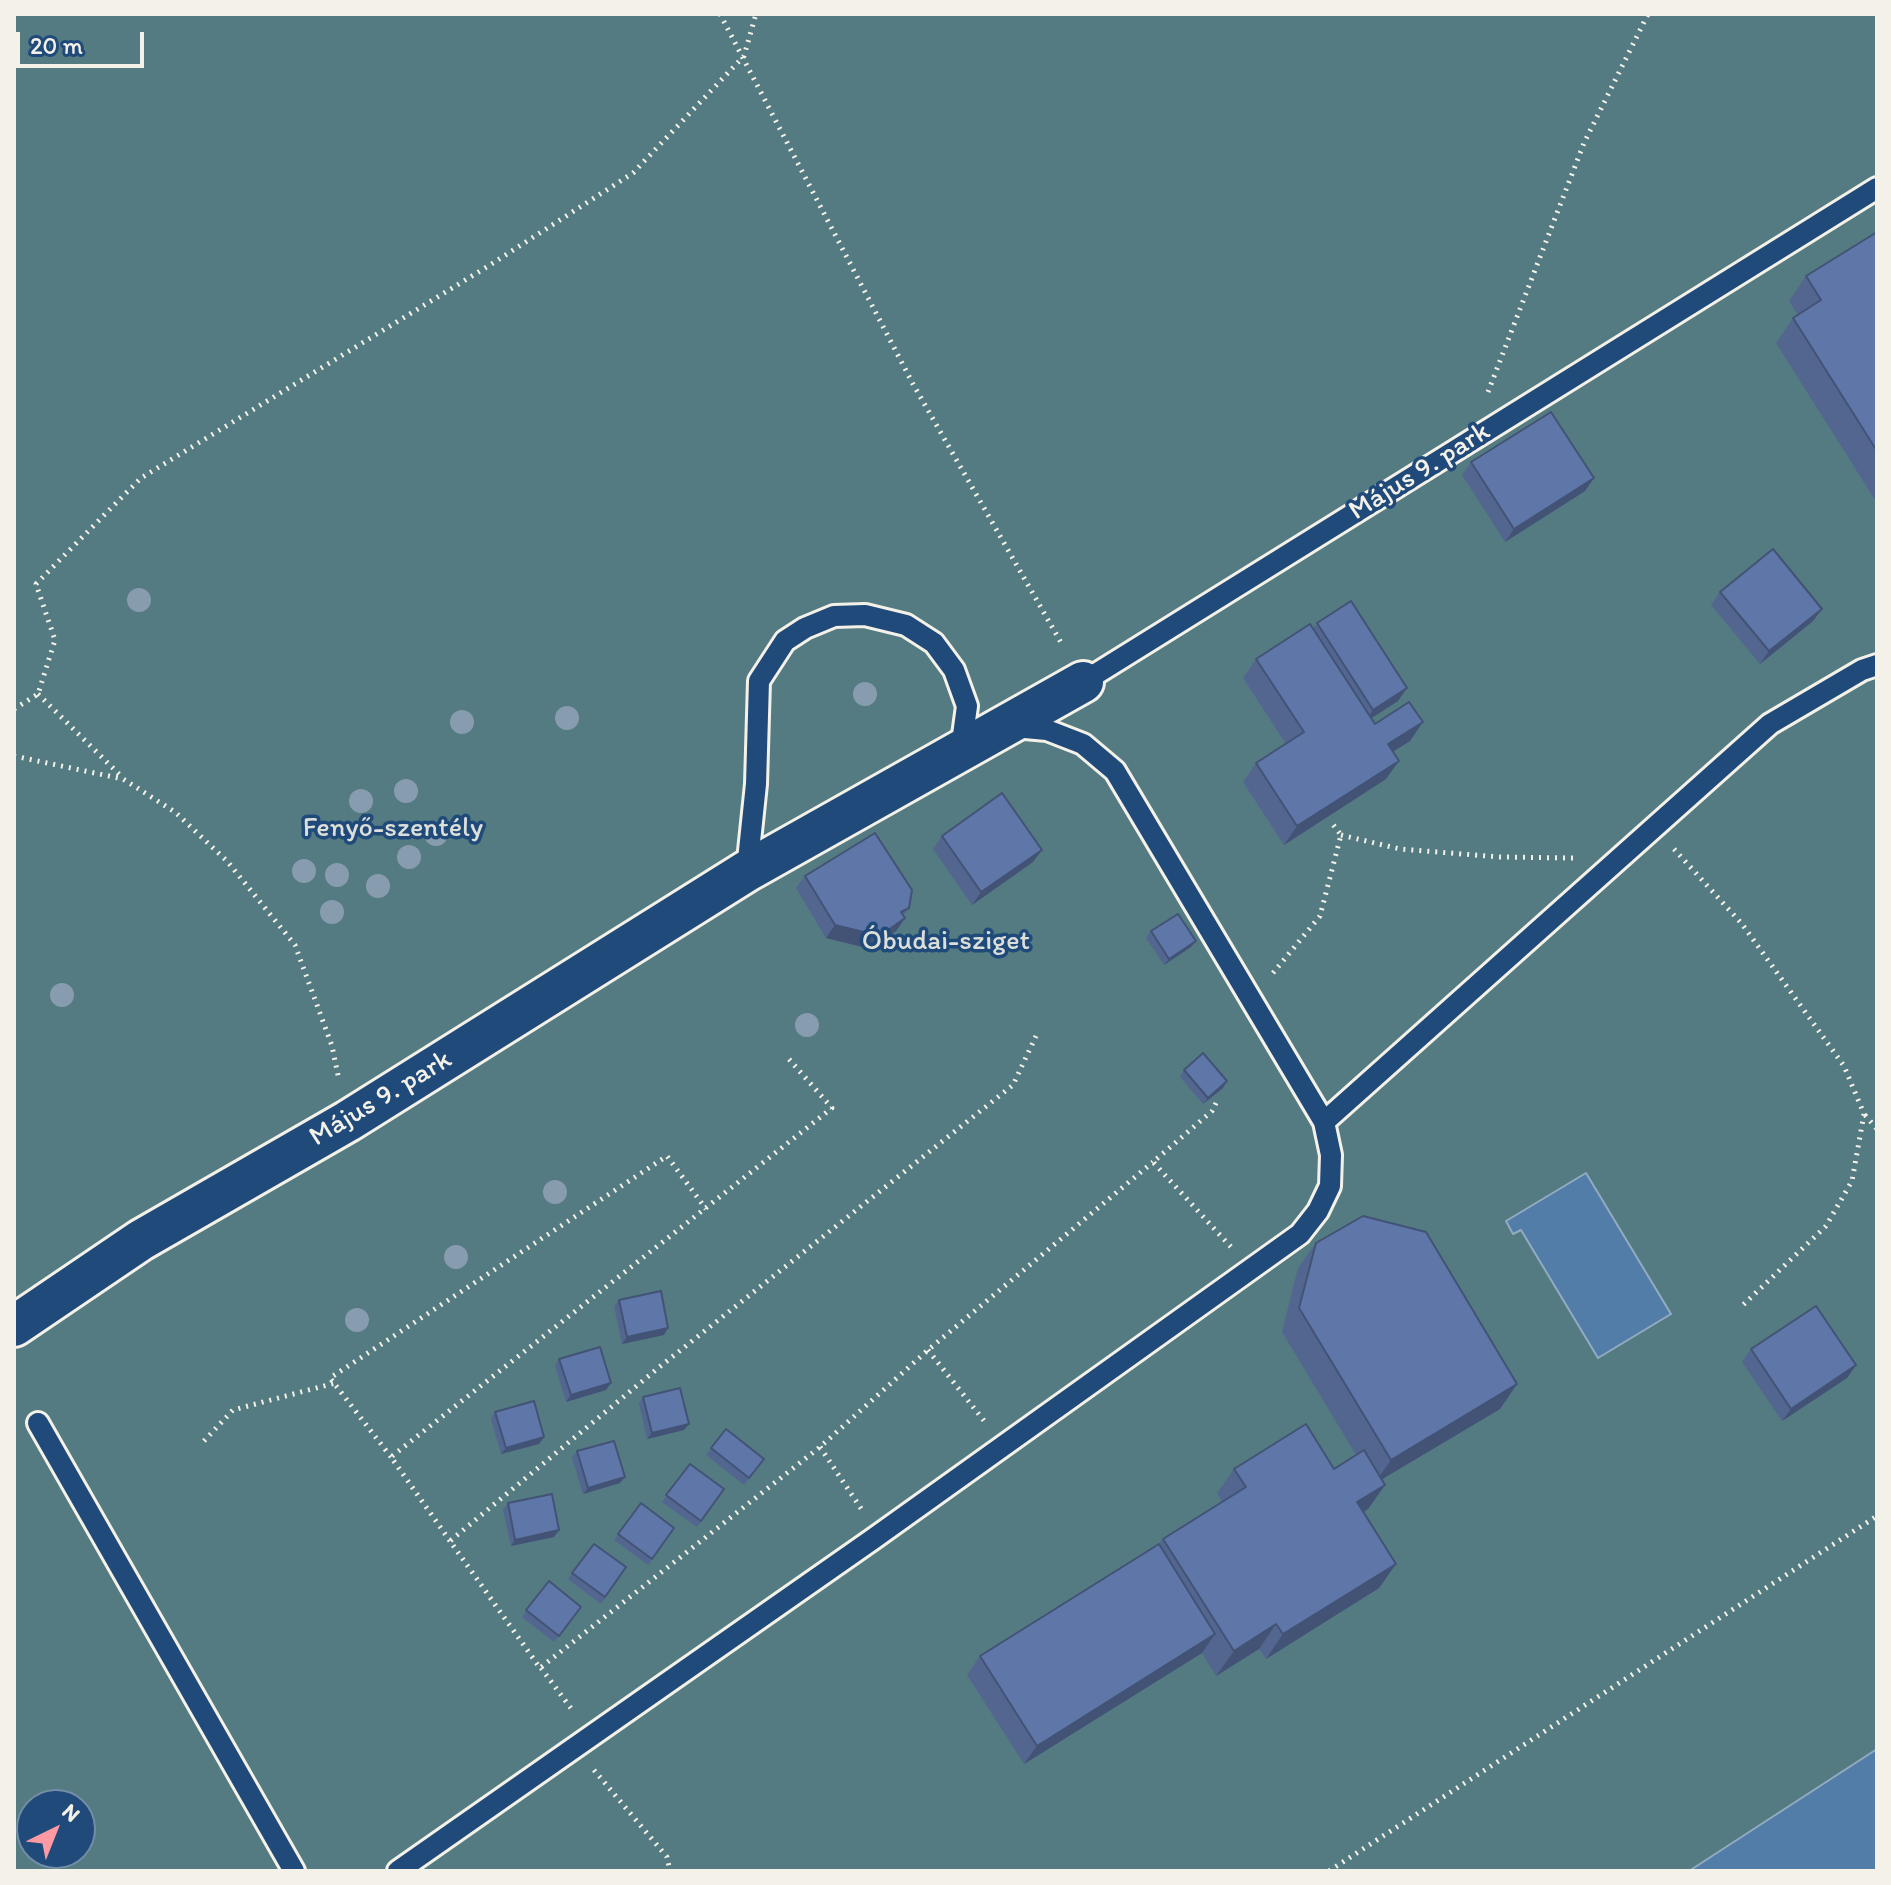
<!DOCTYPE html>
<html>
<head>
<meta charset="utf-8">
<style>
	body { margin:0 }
	#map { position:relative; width:1891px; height:1885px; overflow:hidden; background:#1f4a7a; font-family:Itim,sans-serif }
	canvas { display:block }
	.frame { position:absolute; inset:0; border:16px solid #f4f1e8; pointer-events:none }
	.north { position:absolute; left:16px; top:1789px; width:80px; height:80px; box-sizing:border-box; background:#1f4a7a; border:2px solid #748da6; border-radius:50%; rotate:43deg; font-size:22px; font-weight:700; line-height:32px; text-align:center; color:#f4f1e8 }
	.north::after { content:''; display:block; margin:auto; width:28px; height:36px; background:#ff9aa2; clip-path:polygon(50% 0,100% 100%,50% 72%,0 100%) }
	.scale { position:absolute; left:16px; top:32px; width:128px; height:36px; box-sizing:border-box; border:4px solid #f4f1e8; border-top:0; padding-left:10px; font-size:24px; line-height:28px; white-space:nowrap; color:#f4f1e8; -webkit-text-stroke:6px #1f4a7a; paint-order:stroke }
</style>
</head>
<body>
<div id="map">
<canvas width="1891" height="1885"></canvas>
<div class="frame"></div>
<div class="north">N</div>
<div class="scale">20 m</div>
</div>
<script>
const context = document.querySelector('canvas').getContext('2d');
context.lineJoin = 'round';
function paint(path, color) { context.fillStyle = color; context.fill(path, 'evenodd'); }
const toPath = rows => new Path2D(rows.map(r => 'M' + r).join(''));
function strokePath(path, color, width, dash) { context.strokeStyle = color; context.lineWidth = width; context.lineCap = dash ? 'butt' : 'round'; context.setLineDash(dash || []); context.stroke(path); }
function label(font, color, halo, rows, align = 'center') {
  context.font = font + ' Itim,sans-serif'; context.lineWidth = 7; context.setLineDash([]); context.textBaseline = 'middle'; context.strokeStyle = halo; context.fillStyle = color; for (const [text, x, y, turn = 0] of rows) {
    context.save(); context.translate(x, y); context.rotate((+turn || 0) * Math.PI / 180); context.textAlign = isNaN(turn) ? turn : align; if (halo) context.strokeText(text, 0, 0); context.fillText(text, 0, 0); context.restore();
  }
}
const green = toPath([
	[14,14,1877,14,1877,1767,1741,1837,1689,1871,14,1871],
	[32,1805,80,1805,80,1853,32,1853]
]);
const water = toPath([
	[1586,1173,1671,1314,1598,1358,1521,1230,1513,1234,1506,1221,1586,1173],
	[1877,1749,1877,1871,1689,1871,1877,1749]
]);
const path = toPath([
	[720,14,913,384,1063,646],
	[1488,392,1584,143,1648,14],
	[38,694,122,777],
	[14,709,38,694,55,640,36,584,123,496,141,478,490,265,633,173,744,56,756,14],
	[14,756,123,779,175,812,227,861,295,945,332,1046,339,1080],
	[1341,835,1400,849,1500,857,1574,858],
	[1674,849,1742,924,1844,1066,1864,1114,1852,1181,1826,1226,1742,1306],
	[1273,973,1320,916,1341,835,1331,822],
	[1036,1036,1013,1085,657,1369,450,1541,540,1668,820,1447,928,1350,1153,1162],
	[1216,1103,1212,1111,1153,1162,1231,1247],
	[1865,1115,1877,1129],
	[928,1350,985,1422],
	[204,1441,233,1410,335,1383],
	[820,1447,862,1510],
	[391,1457,330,1378,667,1156,706,1209],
	[450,1541,391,1457,832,1108,788,1058],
	[541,1668,573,1711],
	[594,1770,667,1857,670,1871],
	[1329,1871,1877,1516]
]);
const lane = toPath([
	[1083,682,1877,188],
	[747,870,756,784,759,681,785,641,805,628,834,616,865,615,906,625,934,643,954,670,967,706,961,750],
	[1324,1122,1770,724,1862,670,1877,665],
	[38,1423,294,1871],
	[398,1871,873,1539,1300,1234,1318,1211,1330,1186,1331,1155,1324,1122,1115,771,1083,744,1047,730,1014,727]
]);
const street = toPath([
	[14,1326,141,1240,348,1121,747,871,1083,682]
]);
const trees = [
	[139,600],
	[865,694],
	[567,718],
	[462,722],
	[406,791],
	[361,801],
	[436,834],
	[409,857],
	[304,871],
	[337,875],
	[378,886],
	[332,912],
	[62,995],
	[807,1025],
	[555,1192],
	[456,1257],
	[357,1320]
];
const wall = toPath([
	[1877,232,1877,503,1776,343,1793,318,1798,315,1789,301,1806,276],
	[1471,462,1594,478,1585,491,1505,542,1462,475],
	[1720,592,1813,621,1760,664,1711,605],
	[1317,623,1398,701,1371,718,1375,724,1410,741,1393,751,1386,779,1284,845,1243,782,1256,763,1286,744,1243,678,1256,659,1313,629],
	[942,836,1033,862,972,905,933,849],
	[805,876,909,908,903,916,905,918,896,931,871,949,826,938,796,888],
	[1151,931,1191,947,1164,965,1146,938],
	[1184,1070,1223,1088,1203,1104,1180,1077],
	[1316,1243,1517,1384,1500,1409,1382,1479,1385,1485,1368,1509,1364,1512,1396,1564,1379,1588,1266,1659,1259,1649,1216,1676,1202,1653,1024,1764,967,1675,980,1656,1159,1544,1163,1539,1222,1502,1217,1493,1234,1469,1334,1469,1356,1455,1282,1332,1298,1268],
	[619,1300,664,1335,622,1344,614,1306],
	[1751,1349,1856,1365,1847,1378,1782,1421,1742,1362],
	[559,1359,611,1383,606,1390,566,1402,555,1365],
	[643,1397,684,1430,647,1439,639,1403],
	[495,1412,544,1437,539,1444,501,1454,491,1419],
	[726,1429,764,1459,744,1485,706,1455],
	[577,1451,620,1483,583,1494,572,1458],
	[690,1464,724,1489,697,1527,662,1502],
	[508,1503,559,1530,554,1537,511,1546,503,1510],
	[641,1503,674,1528,648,1565,614,1540],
	[594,1544,626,1567,601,1604,568,1579],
	[549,1581,581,1607,554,1642,522,1617]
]);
const shadedWall = toPath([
	[1594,478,1585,491,1505,542,1514,529],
	[1822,609,1813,621,1760,664,1769,651],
	[1407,688,1398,701,1364,723,1373,710],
	[1423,722,1410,741,1375,763,1388,744],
	[1399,761,1386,779,1284,845,1297,826],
	[1042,850,1033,862,972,905,981,892],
	[905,918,896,931,871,949,826,938,835,925],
	[1196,941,1191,947,1164,965,1169,959],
	[1227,1081,1223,1088,1203,1104,1208,1098],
	[668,1328,664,1335,622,1344,627,1337],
	[1856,1365,1847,1378,1782,1421,1791,1409],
	[611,1383,606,1390,566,1402,571,1395],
	[1517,1384,1500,1409,1374,1484,1391,1460],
	[689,1424,684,1430,647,1439,652,1433],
	[544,1437,539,1444,501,1454,506,1448],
	[625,1477,620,1483,583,1494,588,1488],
	[1385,1485,1368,1509,1340,1527,1357,1502],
	[559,1530,554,1537,511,1546,515,1540],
	[1396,1564,1379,1588,1266,1659,1283,1634],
	[1276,1624,1259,1649,1216,1676,1234,1651],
	[1215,1634,1202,1653,1024,1764,1037,1746]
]);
const building = toPath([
	[1877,232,1877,451,1793,318,1821,300,1806,276,1877,232],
	[1551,412,1594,478,1514,529,1471,462,1551,412],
	[1773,549,1822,609,1769,651,1720,592,1773,549],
	[1351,601,1407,688,1373,710,1317,623,1351,601],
	[1310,624,1375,724,1409,702,1423,722,1388,744,1399,761,1297,826,1256,763,1304,732,1256,659,1310,624],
	[1002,793,1042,850,981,892,942,836,1002,793],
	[875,833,912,890,909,908,901,912,905,918,880,936,835,925,805,876,875,833],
	[1178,914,1196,941,1169,959,1151,931,1178,914],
	[1203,1053,1227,1081,1208,1098,1184,1070,1203,1053],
	[1363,1216,1426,1232,1517,1384,1391,1460,1299,1308,1316,1243,1363,1216],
	[661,1291,668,1328,627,1337,619,1300,661,1291],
	[1816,1306,1856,1365,1791,1409,1751,1349,1816,1306],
	[600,1347,611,1383,571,1395,559,1359,600,1347],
	[680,1388,689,1424,652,1433,643,1397,680,1388],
	[534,1401,544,1437,506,1448,495,1412,534,1401],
	[1306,1424,1334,1469,1364,1450,1385,1485,1357,1502,1396,1564,1283,1634,1276,1624,1234,1651,1163,1539,1246,1487,1234,1469,1306,1424],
	[726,1429,764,1459,749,1478,711,1448,726,1429],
	[614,1441,625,1477,588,1488,577,1451,614,1441],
	[690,1464,724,1489,701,1521,666,1495,690,1464],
	[552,1494,559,1530,515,1540,508,1503,552,1494],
	[641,1503,674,1528,652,1559,618,1534,641,1503],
	[594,1544,626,1567,605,1597,572,1573,594,1544],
	[1159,1544,1215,1634,1037,1746,980,1656,1159,1544],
	[549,1581,581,1607,559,1636,526,1610,549,1581]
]);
const streetNames = [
	["Május 9. park",1420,472,-32],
	["Május 9. park",381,1099,-31]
];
const parkNames = [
	["Fenyő-szentély",393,829],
	["Óbudai-sziget",946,942]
];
paint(green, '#547b81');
paint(water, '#527da8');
strokePath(water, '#93abc2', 2);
strokePath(lane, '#f4f1e8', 26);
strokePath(street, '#f4f1e8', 46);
strokePath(path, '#f4f1e8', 5, [2, 6]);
strokePath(lane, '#1f4a7a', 20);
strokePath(street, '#1f4a7a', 40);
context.fillStyle = '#879cae';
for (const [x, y] of trees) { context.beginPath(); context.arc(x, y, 12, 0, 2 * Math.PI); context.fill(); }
paint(wall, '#526690');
paint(shadedWall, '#425376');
paint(building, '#5f77a8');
strokePath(building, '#425376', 2);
label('28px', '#f4f1e8', '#1f4a7a', streetNames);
label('28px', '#dcdfd9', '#1f4a7a', parkNames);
</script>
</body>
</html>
